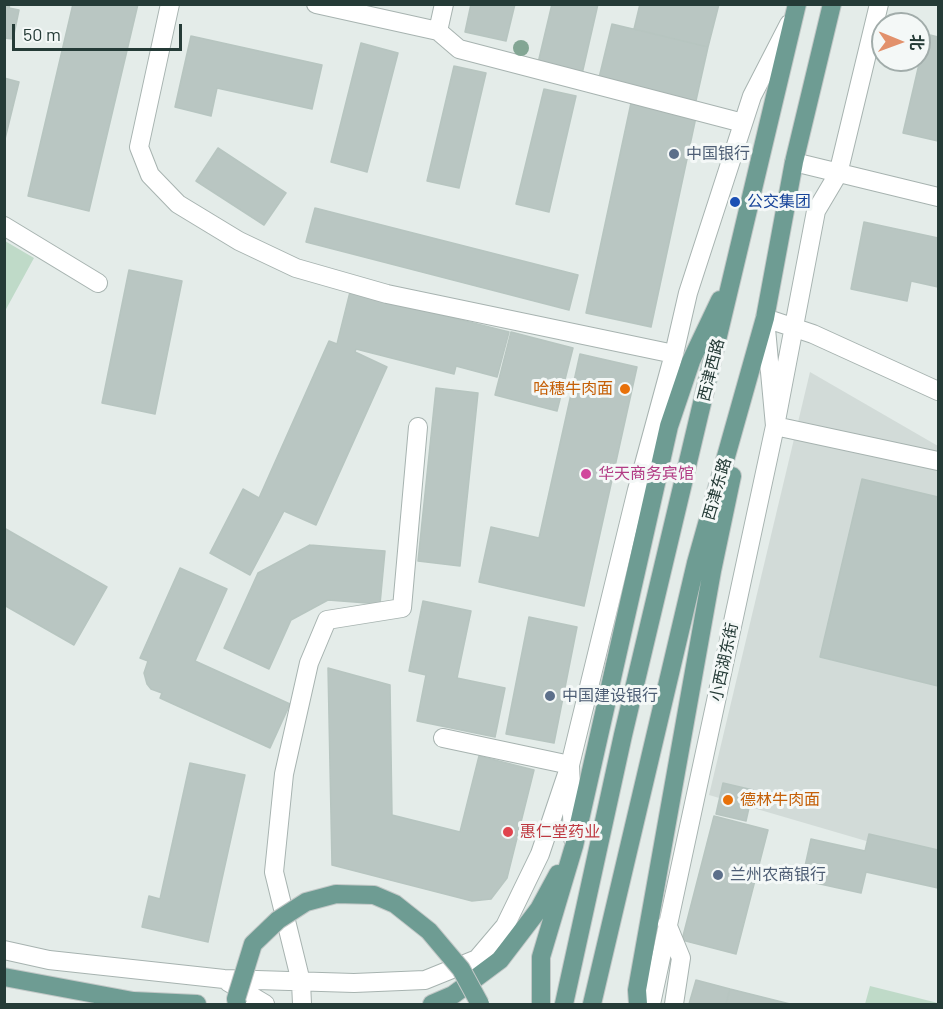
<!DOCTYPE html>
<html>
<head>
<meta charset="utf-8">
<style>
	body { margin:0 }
	#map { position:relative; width:943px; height:1009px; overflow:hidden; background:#e4ece9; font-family:Barlow,"Noto Sans SC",sans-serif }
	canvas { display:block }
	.frame { position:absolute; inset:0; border:6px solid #253b37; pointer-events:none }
	.north { position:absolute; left:871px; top:12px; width:60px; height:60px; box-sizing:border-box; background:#f4f8f7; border:2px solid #a1acaa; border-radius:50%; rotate:91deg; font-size:16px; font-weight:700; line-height:24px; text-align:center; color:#253b37 }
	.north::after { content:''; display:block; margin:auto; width:21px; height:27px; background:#e2916c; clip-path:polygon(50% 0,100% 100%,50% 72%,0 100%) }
	.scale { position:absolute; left:12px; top:24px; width:170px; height:27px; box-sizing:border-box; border:3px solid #253b37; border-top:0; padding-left:8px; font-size:18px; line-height:21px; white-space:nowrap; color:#253b37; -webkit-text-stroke:4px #f4f8f7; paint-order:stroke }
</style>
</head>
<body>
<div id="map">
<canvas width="943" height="1009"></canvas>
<div class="frame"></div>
<div class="north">北</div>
<div class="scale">50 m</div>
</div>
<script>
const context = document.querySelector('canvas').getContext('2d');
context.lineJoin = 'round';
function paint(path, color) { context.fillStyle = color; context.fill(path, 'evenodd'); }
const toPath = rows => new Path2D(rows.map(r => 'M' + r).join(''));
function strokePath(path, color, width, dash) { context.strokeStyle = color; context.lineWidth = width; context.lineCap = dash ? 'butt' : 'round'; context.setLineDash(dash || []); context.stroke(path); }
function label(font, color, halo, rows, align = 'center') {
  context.font = font + ' Barlow,"Noto Sans SC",sans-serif'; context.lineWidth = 6; context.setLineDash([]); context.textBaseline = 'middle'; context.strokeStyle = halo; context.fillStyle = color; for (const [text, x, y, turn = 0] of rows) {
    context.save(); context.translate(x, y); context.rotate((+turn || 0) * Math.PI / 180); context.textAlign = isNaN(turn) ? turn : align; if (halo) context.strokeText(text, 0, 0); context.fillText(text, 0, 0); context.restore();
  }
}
const built = toPath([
	[810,372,938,446,938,862,709,795]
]);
const green = toPath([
	[5,241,34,258,5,311],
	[870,986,938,1003,938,1004,865,1004]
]);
const building = toPath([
	[4,4,10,4,9,8,19,10,13,39,4,38,4,4],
	[73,4,138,4,89,211,28,196,73,4],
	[471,4,515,4,506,41,465,32,471,4],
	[552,4,598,4,582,74,538,63,552,4],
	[640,4,719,4,708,47,634,29,640,4],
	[612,24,708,47,695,105,598,82,612,24],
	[926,34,938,37,938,141,903,133,926,34],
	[191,36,322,65,312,109,217,88,211,116,175,107,191,36],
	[361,43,398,53,367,172,331,162,361,43],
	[454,66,486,73,459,188,427,181,454,66],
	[4,78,19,82,4,143,4,78],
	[544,89,576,96,549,212,516,204,544,89],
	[631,103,696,117,651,327,586,313,631,103],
	[218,148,286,193,264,225,196,181,218,148],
	[315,208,578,275,569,310,306,242,315,208],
	[864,222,938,238,938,287,911,281,907,301,851,289,864,222],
	[129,270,182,281,155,414,102,403,129,270],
	[350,292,509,332,497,377,456,366,454,374,356,349,355,352,387,367,316,525,284,511,250,575,210,553,243,489,259,498,329,341,337,344,350,292],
	[511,332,573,348,557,411,495,395,511,332],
	[580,354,637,367,584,606,479,582,491,527,539,538,580,354],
	[436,388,478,393,460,566,418,561,436,388],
	[862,479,938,497,938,686,820,657,862,479],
	[4,528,107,587,74,645,4,605,4,528],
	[310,545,385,551,380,604,328,600,291,620,269,669,224,648,258,573,310,545],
	[180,568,227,589,195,661,290,704,270,748,160,698,162,693,151,689,147,684,144,673,148,661,140,658,180,568],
	[423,601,471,611,457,678,505,688,495,737,417,721,426,675,409,671,423,601],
	[529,617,577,627,554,743,506,734,529,617],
	[328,668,390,685,392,815,460,832,479,756,534,770,507,878,491,899,472,901,332,865,328,668],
	[190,763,245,775,208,942,142,927,149,896,160,899,190,763],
	[723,783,753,790,746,821,716,814,723,783],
	[714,816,768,830,736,954,682,940,714,816],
	[869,834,938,850,938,888,866,872,861,893,802,880,811,839,865,851,869,834],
	[696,980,730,989,726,1004,689,1004,696,980],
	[730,989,790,1004,726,1004,730,989]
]);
const minor = toPath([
	[170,4,139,147,150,175,178,204,239,241,296,268,387,294,674,354],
	[316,4,438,31,459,49,743,123],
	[879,4,838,174,816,211,775,426,938,461],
	[438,31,444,4],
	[794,162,938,197],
	[4,226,98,283],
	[443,738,570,765,573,839],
	[667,924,681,958,674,1004],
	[4,950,49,960,224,979,354,983,425,980,477,959,505,926,540,854,570,765,637,490,674,354,688,293,752,96,789,24],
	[228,982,265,1004],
	[302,1004,301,982,274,872,284,774,309,663,327,620,402,608,418,427],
	[651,1004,775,426,765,318,813,334,938,391]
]);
const major = toPath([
	[4,977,133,1001,197,1004],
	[432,1004,453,995,500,960,539,909,558,874],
	[541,1004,541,957,574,846,669,426,691,361,720,300],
	[564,1004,623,735,797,4],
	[592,1004,696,563,765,318,794,162,832,4],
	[638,1004,637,990,712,571,732,476]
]);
const majorBridge = toPath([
	[237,1004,236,999,253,944,278,920,306,902,336,894,374,895,395,904,429,931,461,969,480,1004]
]);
const trees = [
	[521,48]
];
const markers = [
	[674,154,6,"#5c6f8a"],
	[735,202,6,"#1a4fb4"],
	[625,389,6,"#e8710a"],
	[586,474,6,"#d1479c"],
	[550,696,6,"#5c6f8a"],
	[728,800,6,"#e8710a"],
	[508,832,6,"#e0444e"],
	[718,875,6,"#5c6f8a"]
];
const serviceNames = [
	["中国银行",686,154],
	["中国建设银行",562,696],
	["兰州农商银行",730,875]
];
const transitNames = [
	["公交集团",747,202]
];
const streetNames = [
	["西津西路",711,370,-76],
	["西津东路",717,489,-74],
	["小西湖东街",724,662,-78]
];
const foodNames = [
	["哈穗牛肉面",613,389],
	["德林牛肉面",740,800,"left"]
];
const hotelNames = [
	["华天商务宾馆",598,474]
];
const healthNames = [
	["惠仁堂药业",520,832]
];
paint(built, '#d2dbd8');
paint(green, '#bfdac8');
paint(building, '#b9c6c2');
strokePath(building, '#b7c5c0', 1.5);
strokePath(minor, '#a7b3b0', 20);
strokePath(major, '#c2c8c7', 20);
strokePath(minor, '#fff', 18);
strokePath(major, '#6e9c93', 18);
strokePath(majorBridge, '#c2c8c7', 20, []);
strokePath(majorBridge, '#6e9c93', 18);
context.fillStyle = '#83a694';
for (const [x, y] of trees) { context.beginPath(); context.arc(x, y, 8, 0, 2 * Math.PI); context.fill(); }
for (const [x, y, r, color] of markers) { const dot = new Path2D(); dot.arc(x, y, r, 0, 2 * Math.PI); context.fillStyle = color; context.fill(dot); strokePath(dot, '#f4f8f7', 2); }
label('16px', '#4e5e75', '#f4f8f7', serviceNames, 'left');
label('16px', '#164399', '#f4f8f7', transitNames, 'left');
label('16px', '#253b37', '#f4f8f7', streetNames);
label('16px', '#c56008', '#f4f8f7', foodNames, 'right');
label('16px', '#b23c85', '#f4f8f7', hotelNames, 'left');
label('16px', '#be3a42', '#f4f8f7', healthNames, 'left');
</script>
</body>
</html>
